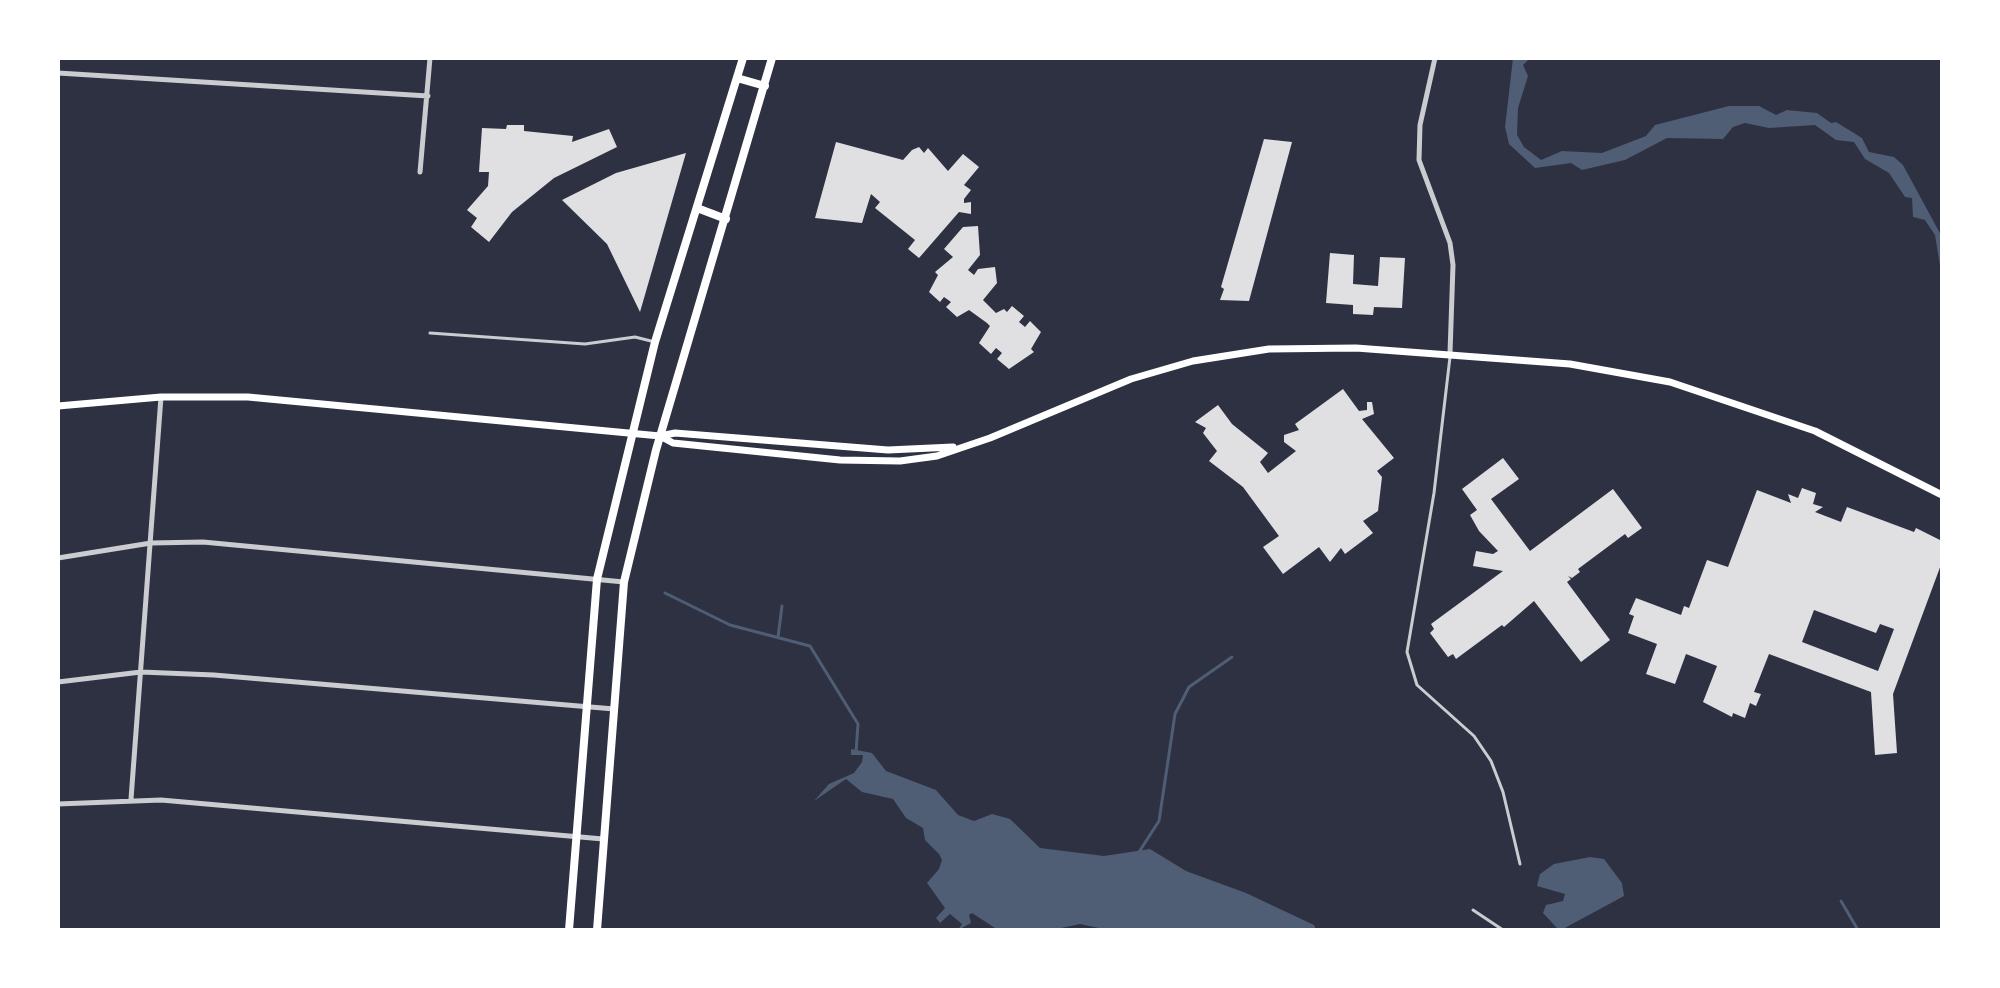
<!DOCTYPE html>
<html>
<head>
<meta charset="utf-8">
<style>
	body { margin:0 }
	#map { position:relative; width:2000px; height:988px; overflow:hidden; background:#2d3142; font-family:Raleway,sans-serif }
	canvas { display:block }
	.frame { position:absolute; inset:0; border:60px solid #fff; pointer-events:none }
</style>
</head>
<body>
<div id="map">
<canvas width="2000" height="988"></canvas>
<div class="frame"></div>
</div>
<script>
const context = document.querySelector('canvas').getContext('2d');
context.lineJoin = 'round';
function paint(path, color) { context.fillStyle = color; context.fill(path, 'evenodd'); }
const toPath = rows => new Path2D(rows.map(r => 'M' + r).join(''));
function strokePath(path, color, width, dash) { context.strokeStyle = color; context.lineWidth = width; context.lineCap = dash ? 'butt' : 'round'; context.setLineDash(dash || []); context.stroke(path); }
const water = toPath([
	[1513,58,1530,58,1523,65,1528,76,1518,108,1517,135,1524,147,1541,160,1562,151,1602,153,1646,136,1655,125,1729,106,1759,106,1776,115,1787,110,1817,113,1831,123,1836,122,1862,138,1869,152,1894,157,1903,165,1942,237,1942,278,1935,235,1925,220,1913,217,1912,198,1905,197,1889,173,1865,159,1854,142,1836,140,1815,125,1769,128,1745,123,1733,127,1723,139,1667,138,1625,160,1582,170,1571,163,1535,168,1509,144,1505,127],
	[851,749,872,753,886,771,936,790,958,815,974,821,992,814,1010,819,1040,848,1104,856,1150,849,1186,871,1246,893,1314,925,1316,930,1108,930,1080,924,1052,930,998,930,972,913,969,915,971,923,958,930,962,924,950,914,940,923,936,918,945,908,927,883,939,869,942,860,939,854,925,840,923,828,906,818,893,799,862,792,846,779,814,801,829,784,854,773,862,762,863,755,851,755],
	[1590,857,1604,859,1622,883,1624,896,1563,929,1557,928,1543,913,1546,905,1563,901,1565,894,1537,886,1540,874,1554,864]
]);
const stream = toPath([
	[665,593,730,625,810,646,858,724,856,752],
	[778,637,782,606],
	[1139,852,1159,821,1175,714,1189,687,1232,657],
	[1841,901,1858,930]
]);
const building = toPath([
	[507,125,524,125,524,131,573,136,572,142,609,129,617,147,554,178,512,212,489,242,471,227,477,218,467,210,488,186,489,172,479,172,482,128,506,129],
	[1264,139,1292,142,1249,301,1220,300,1224,289,1221,287],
	[836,142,903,160,912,150,919,147,924,153,928,148,948,171,963,154,979,167,964,185,971,190,964,199,964,203,971,202,971,214,959,212,919,258,908,249,915,240,875,208,880,202,871,194,862,223,815,218],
	[686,153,640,312,607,244,562,200,616,173],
	[978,226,980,255,968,270,974,275,978,269,995,267,997,283,983,300,996,313,1004,309,1007,312,1012,306,1024,316,1019,322,1025,327,1030,321,1041,332,1031,349,1034,352,1009,369,997,359,1002,353,996,348,991,354,979,343,990,326,987,323,969,310,957,317,946,307,951,302,944,297,940,302,929,292,938,275,935,272,953,257,944,249,963,227],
	[1330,253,1354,255,1353,284,1378,286,1380,257,1405,258,1402,308,1374,307,1373,315,1353,314,1353,305,1326,303],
	[1343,389,1359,411,1367,410,1367,402,1372,402,1374,414,1362,419,1394,458,1377,471,1382,477,1378,511,1363,521,1373,533,1345,554,1341,548,1330,562,1319,547,1283,574,1263,547,1279,536,1243,487,1209,461,1217,451,1203,433,1206,428,1195,422,1218,405,1232,424,1268,453,1260,462,1268,473,1296,451,1284,442,1284,435,1299,430,1295,424],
	[1503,458,1519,479,1491,499,1530,551,1613,489,1642,528,1628,538,1625,534,1578,569,1580,572,1572,578,1568,576,1571,579,1567,582,1610,640,1581,662,1534,601,1504,627,1502,625,1456,659,1453,654,1448,657,1430,633,1434,629,1431,624,1503,571,1473,566,1476,551,1493,554,1498,551,1479,531,1470,515,1477,510,1462,489],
	[1802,488,1816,493,1813,504,1823,507,1815,512,1841,522,1847,507,1914,532,1916,528,1942,541,1942,562,1893,694,1897,753,1875,755,1871,692,1769,654,1754,692,1761,694,1756,706,1750,703,1745,718,1733,713,1732,717,1703,702,1717,666,1686,654,1675,684,1646,674,1657,644,1628,633,1634,616,1629,614,1636,598,1681,615,1684,606,1689,608,1707,560,1728,567,1757,490,1791,503,1788,494,1798,498],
	[1814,610,1876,633,1880,624,1894,629,1878,671,1802,642]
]);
const service = toPath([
	[430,333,585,344,635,337,651,341],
	[1450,357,1434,493,1407,652,1417,685,1474,736,1491,761,1503,792,1520,864],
	[1473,910,1503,930]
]);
const minor = toPath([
	[1435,58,1420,125,1419,160,1450,243,1453,265,1450,353],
	[58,73,428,96],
	[420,172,430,58],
	[58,558,151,543,203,542,624,582],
	[58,682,141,672,214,675,614,709],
	[131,799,161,397],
	[58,804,161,800,603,839]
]);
const secondary = toPath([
	[58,406,161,397,248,397,660,436,675,433,888,450,953,447],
	[660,436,673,443,840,460,900,461,937,456,990,438,1131,379,1193,361,1269,349,1356,348,1570,364,1670,382,1815,431,1942,495]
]);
const primary = toPath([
	[737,78,765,86],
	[697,208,726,219],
	[569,930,597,579,655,342,743,58],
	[597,930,624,582,656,450,772,58]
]);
paint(water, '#4f5d75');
strokePath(stream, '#4f5d75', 3);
paint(building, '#e0e0e3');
strokePath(service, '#caccd0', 3);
strokePath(minor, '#caccd0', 5);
strokePath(secondary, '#fff', 7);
strokePath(primary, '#fff', 8);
</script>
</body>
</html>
